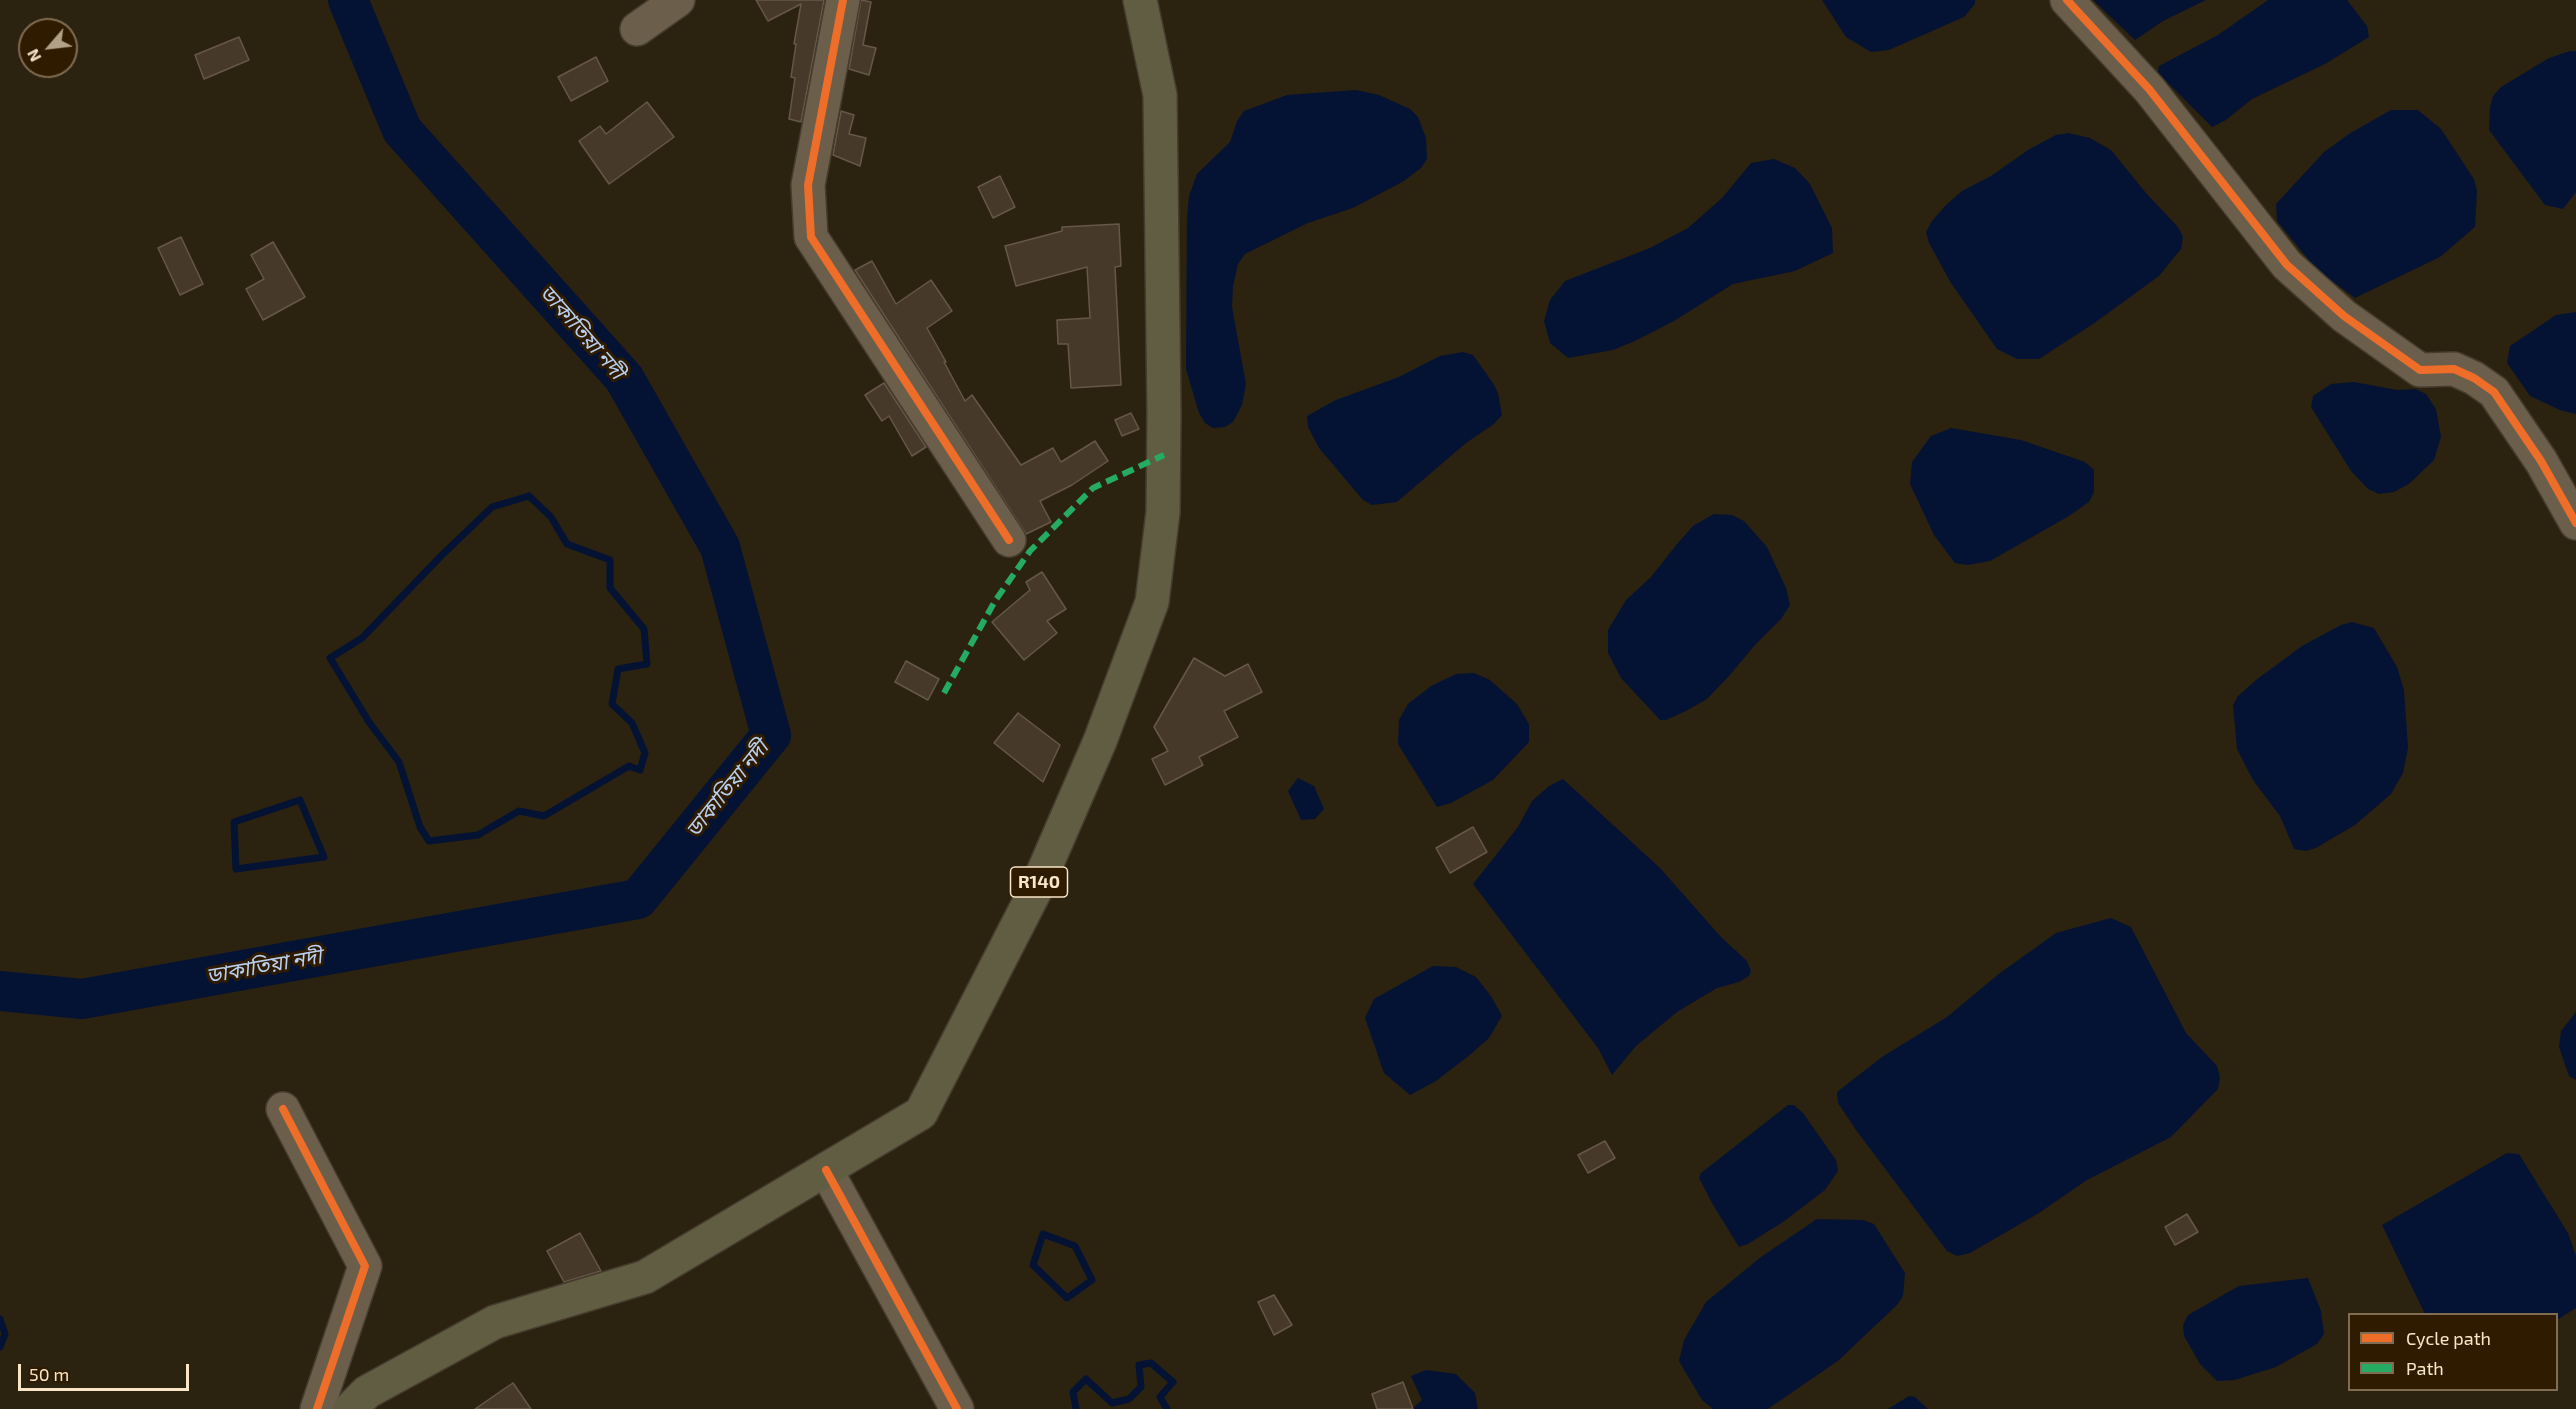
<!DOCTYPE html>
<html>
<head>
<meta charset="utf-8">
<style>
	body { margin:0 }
	#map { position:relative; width:2576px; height:1409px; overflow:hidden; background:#2c2210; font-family:"Exo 2",sans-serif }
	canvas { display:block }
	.legend { position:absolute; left:2348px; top:1313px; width:210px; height:78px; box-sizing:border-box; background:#2e1b00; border:2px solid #806c50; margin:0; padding:8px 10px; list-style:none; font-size:18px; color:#fae5c7 }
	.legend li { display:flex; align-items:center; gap:12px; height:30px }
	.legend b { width:30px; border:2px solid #806c50 }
	.north { position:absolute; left:18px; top:18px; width:60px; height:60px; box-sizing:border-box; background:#2e1b00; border:2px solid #806c50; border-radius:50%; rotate:242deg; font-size:16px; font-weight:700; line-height:24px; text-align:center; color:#fae5c7 }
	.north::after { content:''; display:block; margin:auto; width:21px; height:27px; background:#b2a187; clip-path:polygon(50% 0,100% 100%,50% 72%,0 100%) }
	.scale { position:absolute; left:18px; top:1364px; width:171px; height:27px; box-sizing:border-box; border:3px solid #fae5c7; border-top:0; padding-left:8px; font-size:18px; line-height:21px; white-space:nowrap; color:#fae5c7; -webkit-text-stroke:4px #2e1b00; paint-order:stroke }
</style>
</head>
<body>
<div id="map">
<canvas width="2576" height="1409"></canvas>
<ul class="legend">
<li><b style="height:8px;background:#ee6e29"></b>Cycle path</li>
<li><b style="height:8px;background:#26ab63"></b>Path</li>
</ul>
<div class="north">N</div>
<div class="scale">50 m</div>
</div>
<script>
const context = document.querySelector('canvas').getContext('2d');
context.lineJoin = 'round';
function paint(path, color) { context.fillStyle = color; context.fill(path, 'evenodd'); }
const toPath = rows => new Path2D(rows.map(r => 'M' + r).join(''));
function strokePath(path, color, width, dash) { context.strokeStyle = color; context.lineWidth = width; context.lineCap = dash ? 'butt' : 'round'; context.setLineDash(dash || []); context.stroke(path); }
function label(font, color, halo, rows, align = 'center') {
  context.font = font + ' "Exo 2","Noto Sans Bengali",sans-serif'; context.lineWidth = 6; context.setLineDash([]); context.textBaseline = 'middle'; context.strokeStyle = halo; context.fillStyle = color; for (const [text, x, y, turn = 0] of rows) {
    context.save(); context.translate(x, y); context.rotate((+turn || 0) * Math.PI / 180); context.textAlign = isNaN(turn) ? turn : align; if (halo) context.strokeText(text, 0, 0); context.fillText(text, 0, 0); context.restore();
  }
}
const water = toPath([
	[1822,0,1975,0,1975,4,1964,17,1889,50,1871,52,1846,37],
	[2093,0,2206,0,2163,21,2135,40],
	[2268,0,2347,0,2367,26,2369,37,2325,64,2252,99,2226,120,2212,127,2161,76,2158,72,2159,66,2218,35],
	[2570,51,2576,51,2576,192,2563,209,2545,205,2489,130,2490,107,2493,96,2501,87,2549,58],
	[1356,90,1379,95,1410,109,1418,117,1426,138,1427,159,1421,168,1404,181,1353,208,1308,223,1245,254,1238,264,1233,286,1232,307,1246,384,1242,405,1233,422,1225,427,1213,428,1205,423,1199,413,1186,369,1187,219,1189,196,1197,174,1230,142,1237,121,1244,111,1287,95],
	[2391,110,2418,110,2441,129,2474,179,2477,191,2475,227,2440,257,2355,298,2317,270,2277,221,2276,204,2324,152,2349,134],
	[2068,133,2090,138,2111,150,2146,193,2178,227,2183,237,2181,249,2159,276,2093,324,2039,359,2017,359,1997,349,1951,283,1929,243,1926,232,1932,221,1946,205,1962,191,1991,176,2028,150,2056,135],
	[1774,159,1795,168,1810,184,1832,228,1833,253,1795,271,1733,284,1674,321,1635,341,1613,350,1568,358,1550,343,1544,321,1550,300,1565,281,1650,248,1688,228,1722,198,1751,163],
	[2576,312,2576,414,2560,410,2530,396,2507,363,2510,346,2556,315],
	[1463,352,1473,355,1493,383,1498,393,1502,415,1494,424,1466,443,1397,502,1372,505,1363,500,1319,448,1308,427,1307,416,1336,400,1399,377,1440,356],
	[2354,382,2397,390,2416,389,2426,394,2436,409,2441,437,2434,460,2409,484,2394,492,2379,494,2368,489,2351,471,2311,407,2313,396,2331,384],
	[1951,428,2021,440,2085,462,2094,470,2094,492,2089,502,2069,516,1990,561,1968,565,1955,563,1934,535,1910,484,1912,462,1931,436],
	[1714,514,1732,515,1744,521,1767,547,1786,588,1790,605,1781,619,1755,645,1729,676,1707,699,1686,711,1666,720,1660,720,1621,678,1608,653,1608,630,1626,600,1651,577,1677,544,1693,526],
	[2352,622,2374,628,2397,667,2404,690,2408,748,2403,773,2391,794,2355,825,2316,848,2306,851,2294,849,2280,816,2253,780,2237,749,2233,705,2238,696,2256,680,2302,646,2341,625],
	[1474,673,1490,680,1517,704,1529,724,1529,742,1493,780,1451,803,1437,807,1398,744,1399,720,1408,704,1431,686,1456,674],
	[1298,778,1314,786,1324,809,1315,819,1301,820,1288,791],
	[1563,779,1660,868,1721,937,1747,961,1751,971,1749,976,1739,982,1717,988,1677,1012,1636,1046,1612,1075,1598,1048,1473,884,1518,827,1532,801,1549,786],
	[2111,918,2131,927,2186,1033,2217,1066,2220,1078,2218,1089,2171,1137,2087,1180,2039,1213,1970,1253,1957,1256,1947,1251,1856,1130,1838,1103,1837,1092,1882,1057,1947,1017,2000,973,2056,933],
	[1433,966,1456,967,1476,977,1491,996,1502,1016,1489,1038,1471,1054,1436,1081,1410,1095,1384,1073,1365,1018,1374,999],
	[2576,1012,2576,1080,2569,1076,2559,1047,2561,1031],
	[1788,1105,1794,1105,1803,1113,1836,1160,1838,1171,1825,1190,1783,1222,1748,1244,1739,1247,1712,1203,1699,1178,1701,1173],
	[2507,1153,2519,1154,2568,1233,2576,1256,2576,1308,2557,1320,2556,1314,2425,1314,2382,1225],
	[1817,1219,1863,1220,1874,1224,1905,1273,1903,1296,1897,1305,1839,1360,1768,1409,1713,1409,1702,1400,1679,1361,1684,1340,1706,1302,1761,1257],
	[2308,1278,2321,1311,2324,1334,2317,1344,2276,1367,2235,1380,2217,1381,2200,1364,2184,1336,2183,1325,2188,1315,2239,1286],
	[1426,1370,1456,1374,1475,1393,1478,1409,1412,1409,1422,1400,1411,1376],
	[1909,1396,1915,1397,1928,1409,1888,1409]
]);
const stream = toPath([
	[529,496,551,517,567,544,610,560,610,588,644,629,647,664,618,669,612,704,632,723,645,753,640,770,629,766,544,816,519,811,478,835,429,841,420,827,399,762,369,722,330,658,362,638,441,556,492,507,529,496],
	[300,800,324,857,236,869,234,822,300,800],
	[1043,1234,1075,1246,1092,1280,1067,1298,1033,1265,1043,1234],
	[0,1319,5,1334,0,1347],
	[1076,1409,1073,1392,1086,1379,1112,1403,1129,1399,1141,1387,1139,1365,1151,1363,1173,1382,1160,1397,1167,1409]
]);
const river = toPath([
	[0,991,82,999,638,899,771,735,720,547,624,378,402,130,348,0]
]);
const building = toPath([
	[756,0,824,0,801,122,789,119,795,78,791,77,796,44,794,44,801,4,768,21,756,0],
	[861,0,871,2,863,45,876,48,869,75,849,69,861,0],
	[239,37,249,60,204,79,195,55,239,37],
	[596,57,608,81,571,101,558,77,596,57],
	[647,102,674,137,609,184,579,141,600,126,606,134,647,102],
	[841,111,854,115,849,134,866,138,860,166,833,155,841,111],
	[1000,176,1015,207,993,218,978,187,1000,176],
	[1119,224,1121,266,1115,267,1121,385,1071,388,1068,344,1058,344,1057,320,1090,318,1087,267,1016,286,1005,246,1062,231,1062,227,1119,224],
	[181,237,203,284,180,295,158,248,181,237],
	[273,242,305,297,263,320,246,289,264,279,251,255,273,242],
	[872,261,896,304,931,280,952,311,927,328,946,362,944,362,965,401,972,395,1021,465,1053,448,1061,462,1095,441,1108,461,1072,485,1040,501,1051,522,1026,534,855,270,872,261],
	[884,383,926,447,912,456,889,416,882,421,865,395,884,383],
	[1131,413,1139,429,1122,436,1115,420,1131,413],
	[1042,572,1066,609,1047,621,1057,633,1024,660,992,622,1030,590,1026,582,1042,572],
	[1194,658,1225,676,1248,664,1262,692,1224,711,1238,737,1199,757,1203,765,1165,785,1152,759,1168,751,1154,727,1194,658],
	[906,661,939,679,928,700,895,682,906,661],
	[1018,713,1060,745,1043,782,994,743,1018,713],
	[1473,827,1487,852,1450,873,1436,848,1473,827],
	[1605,1141,1615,1158,1588,1173,1578,1155,1605,1141],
	[2187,1214,2198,1232,2175,1245,2165,1227,2187,1214],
	[580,1233,601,1271,564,1282,547,1251,580,1233],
	[1274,1295,1292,1325,1274,1335,1258,1302,1274,1295],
	[1403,1382,1413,1409,1377,1409,1372,1394,1403,1382],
	[513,1383,531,1409,475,1409,504,1389,513,1383]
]);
const minor = toPath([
	[843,0,808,185,811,237,1009,540],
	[2067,0,2149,89,2287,265,2344,316,2420,370,2454,369,2474,378,2494,392,2541,461,2576,523],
	[637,29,678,0],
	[283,1109,365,1266,317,1409],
	[826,1170,957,1409]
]);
const major = toPath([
	[350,1409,367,1392,495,1322,645,1277,921,1113,1035,891,1100,741,1152,602,1163,512,1164,414,1160,95,1140,0]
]);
const quiet = toPath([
	[944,693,995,601,1030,551,1093,488,1164,455]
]);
const cycleway = toPath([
	[843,0,808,185,811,237,1009,540],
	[2067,0,2149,89,2287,265,2344,316,2420,370,2454,369,2474,378,2494,392,2541,461,2576,523],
	[283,1109,365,1266,317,1409],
	[826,1170,957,1409]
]);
const shields = [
	[1039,882,57]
];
const shieldNames = [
	["R140",1039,882]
];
const waterNames = [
	["ডাকাতিয়া নদী",582,332,49],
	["ডাকাতিয়া নদী",727,789,-51],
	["ডাকাতিয়া নদী",264,966,-10]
];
paint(water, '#041333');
strokePath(stream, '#041333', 7);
strokePath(river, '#041333', 40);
paint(building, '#473929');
strokePath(building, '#675747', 1.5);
strokePath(minor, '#463c2e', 36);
strokePath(major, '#463c2e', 36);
strokePath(minor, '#6b5e4a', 33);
strokePath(major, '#615d43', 33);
strokePath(quiet, '#26ab63', 6, [12, 6]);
strokePath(cycleway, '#ee6e29', 8);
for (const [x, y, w] of shields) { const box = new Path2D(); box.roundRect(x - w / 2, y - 15, w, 30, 4.5); context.fillStyle = '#2e1b00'; context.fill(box); strokePath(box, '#fae5c7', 1.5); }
label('bold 18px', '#fae5c7', null, shieldNames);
label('italic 21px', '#b9d0f1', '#2e1b00', waterNames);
</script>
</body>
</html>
